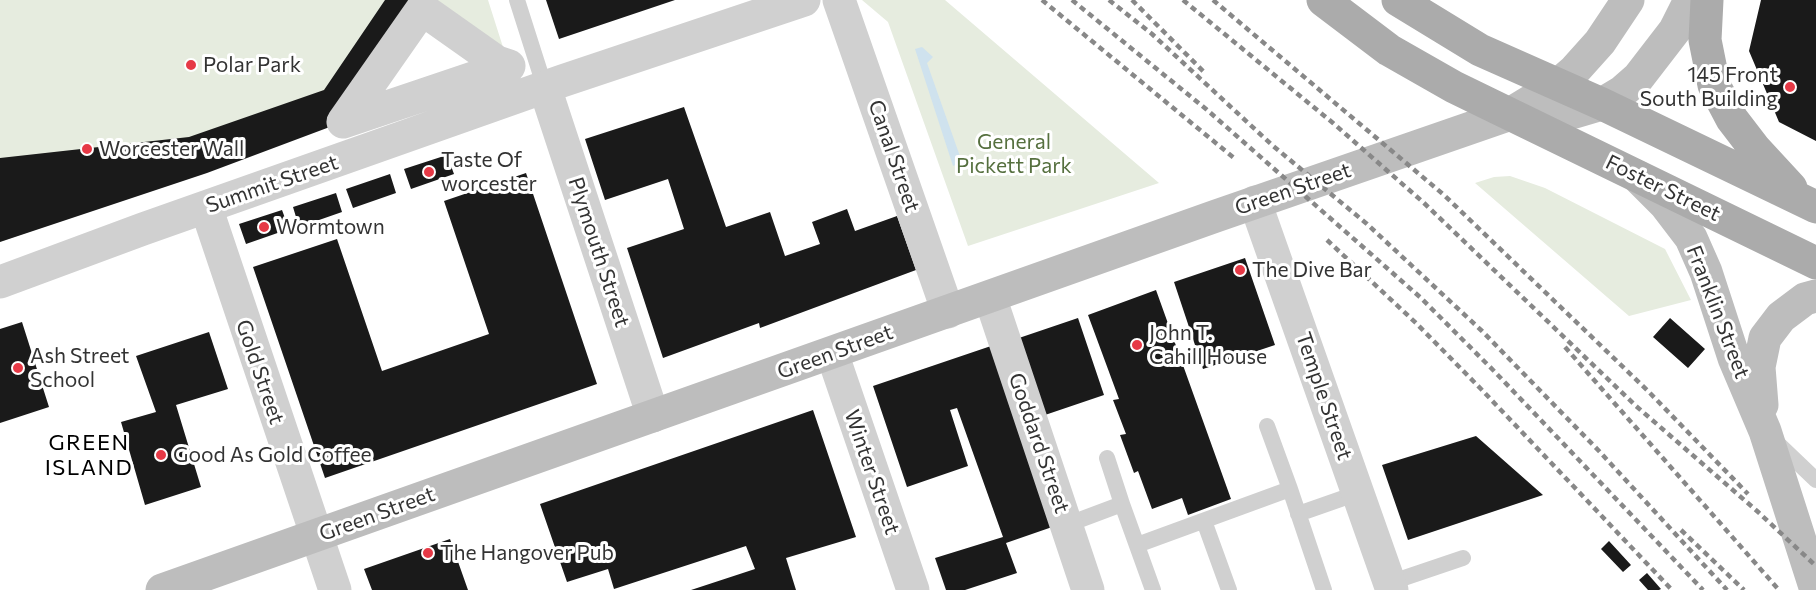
<!DOCTYPE html>
<html>
<head>
<meta charset="utf-8">
<style>
	body { margin:0 }
	canvas { display:block; background:#fff }
</style>
</head>
<body>
<canvas width="1816" height="590"></canvas>
<script>
const context = document.querySelector('canvas').getContext('2d');
context.lineJoin = 'round';
function paint(path, color) { context.fillStyle = color; context.fill(path, 'evenodd'); }
const toPath = rows => new Path2D(rows.map(r => 'M' + r).join(''));
function strokePath(path, color, width, dash) { context.strokeStyle = color; context.lineWidth = width; context.lineCap = dash ? 'butt' : 'round'; context.setLineDash(dash || []); context.stroke(path); }
function label(font, color, halo, rows, align = 'center') {
  context.font = font + ' Commissioner,sans-serif'; context.lineWidth = 6; context.setLineDash([]); context.textBaseline = 'middle'; context.strokeStyle = halo; context.fillStyle = color; for (const [text, x, y, turn = 0] of rows) {
    context.save(); context.translate(x, y); context.rotate((+turn || 0) * Math.PI / 180); context.textAlign = isNaN(turn) ? turn : align; if (halo) context.strokeText(text, 0, 0); context.fillText(text, 0, 0); context.restore();
  }
}
const green = toPath([
	[0,0,488,0,509,66,422,9,343,122,0,242],
	[862,0,945,0,1159,183,968,246,888,22],
	[1510,176,1545,188,1665,249,1691,300,1629,316,1475,183,1494,177]
]);
const water = toPath([
	[922,47,933,57,927,63,962,162,953,166,915,49]
]);
const building = toPath([
	[385,0,409,0,343,122,207,173,0,242,0,158,189,137,324,90],
	[546,0,675,0,559,39],
	[1761,0,1816,0,1816,141,1779,122,1749,51],
	[684,107,726,227,770,212,785,256,820,244,812,222,847,209,855,231,897,216,916,270,760,328,759,323,663,358,627,248,684,229,668,179,605,200,585,139],
	[447,155,454,174,411,189,404,169],
	[526,173,597,384,325,478,253,267,337,239,382,371,489,334,444,201],
	[390,174,396,193,353,208,346,189],
	[336,193,342,212,299,227,293,207],
	[282,210,289,229,246,244,239,224],
	[1245,258,1275,345,1203,369,1174,282],
	[1156,290,1231,499,1188,515,1182,498,1152,509,1138,471,1134,473,1120,435,1126,434,1113,400,1119,399,1088,315],
	[1078,318,1104,395,1045,415,1019,338],
	[1670,318,1705,349,1688,368,1653,337],
	[22,322,49,407,0,423,0,329],
	[209,332,228,389,176,405,201,487,145,505,121,422,156,412,136,356],
	[991,346,1055,526,1006,543,1017,573,965,590,946,590,935,558,1003,537,957,408,950,410,968,466,907,487,873,386],
	[813,410,856,537,786,558,796,590,691,590,755,569,746,546,614,589,608,569,567,582,540,504],
	[1476,436,1543,495,1408,540,1382,465],
	[450,539,468,590,372,590,364,569],
	[1609,541,1631,565,1623,572,1601,549],
	[1647,573,1661,589,1659,590,1648,590,1639,580]
]);
const lane = toPath([
	[517,0,545,88],
	[1267,426,1290,489],
	[1773,439,1816,480],
	[1107,458,1122,504],
	[1298,514,1358,493],
	[1204,521,1229,590],
	[1066,525,1122,504,1153,590],
	[1137,545,1290,489,1324,590],
	[1389,583,1463,558]
]);
const street = toPath([
	[839,0,948,312],
	[422,9,497,62,509,66,343,122,422,9],
	[545,88,653,416],
	[1255,202,1392,590],
	[206,207,335,590],
	[0,282,143,229,562,81,804,0],
	[990,297,1088,590],
	[832,353,913,590]
]);
const secondary = toPath([
	[1508,115,1544,117,1575,112,1602,104,1622,92,1638,78,1675,30,1690,0],
	[1638,177,1665,204,1691,238,1706,272,1734,358,1765,431,1816,590],
	[1762,405,1759,367,1765,338,1781,317,1805,299,1816,296],
	[162,590,1216,216,1508,115,1559,84,1574,71,1600,42,1628,0]
]);
const primary = toPath([
	[1323,0,1389,50,1454,87,1816,263],
	[1398,0,1480,50,1602,104,1816,207],
	[1707,0,1705,40,1714,85,1732,119,1755,149,1791,188]
]);
const rail = toPath([
	[1042,0,1234,158],
	[1072,0,1206,109,1421,298,1494,371,1703,590],
	[1109,0,1152,34,1272,145,1367,224,1482,331,1599,451,1727,590],
	[1132,0,1206,74],
	[1183,0,1333,123,1424,203,1636,406,1757,511,1816,566],
	[1213,0,1444,195,1647,390,1748,494],
	[1327,240,1416,323,1481,389,1672,590],
	[1565,347,1779,590],
	[1681,530,1744,590]
]);
const markers = [
	[191,65,6,"#e63946"],
	[1790,87,6,"#e63946"],
	[87,149,6,"#e63946"],
	[429,172,6,"#e63946"],
	[264,227,6,"#e63946"],
	[1240,270,6,"#e63946"],
	[1137,345,6,"#e63946"],
	[18,368,6,"#e63946"],
	[161,455,6,"#e63946"],
	[428,553,6,"#e63946"]
];
const poiNames = [
	["Polar Park",203,65],
	["145 Front",1778,75,"right"],
	["South Building",1778,99,"right"],
	["Worcester Wall",99,149],
	["Taste Of",441,160],
	["worcester",441,184],
	["Wormtown",276,227],
	["The Dive Bar",1252,270],
	["John T.",1149,333],
	["Cahill House",1149,357],
	["Ash Street",30,356],
	["School",30,380],
	["Good As Gold Coffee",173,455],
	["The Hangover Pub",440,553]
];
const parkNames = [
	["General",1014,142],
	["Pickett Park",1014,166]
];
const streetNames = [
	["Canal Street",894,156,71],
	["Summit Street",272,184,-19],
	["Foster Street",1663,188,26],
	["Green Street",1293,189,-19],
	["Plymouth Street",599,252,72],
	["Franklin Street",1718,312,69],
	["Green Street",835,352,-20],
	["Gold Street",260,372,71],
	["Temple Street",1324,396,71],
	["Goddard Street",1039,443,71],
	["Winter Street",872,472,71],
	["Green Street",377,514,-20]
];
const neighbourhoodNames = [
	["GREEN",89,443],
	["ISLAND",89,468]
];
paint(green, '#e6ecdf');
paint(water, '#cfe2ee');
paint(building, '#1a1a1a');
strokePath(lane, '#d0d0d0', 16);
strokePath(street, '#d0d0d0', 33);
strokePath(secondary, '#bdbdbd', 33);
strokePath(primary, '#ababab', 33);
strokePath(rail, '#888', 4.5, [6, 4.5]);
for (const [x, y, r, color] of markers) { const dot = new Path2D(); dot.arc(x, y, r, 0, 2 * Math.PI); context.fillStyle = color; context.fill(dot); strokePath(dot, '#fff', 2); }
label('21px', '#333', '#fff', poiNames, 'left');
label('21px', '#56703f', '#fff', parkNames);
label('21px', '#333', '#fff', streetNames);
context.letterSpacing = '1.5px';
label('22px', '#000', '#fff', neighbourhoodNames);
context.letterSpacing = '0px';
</script>
</body>
</html>
